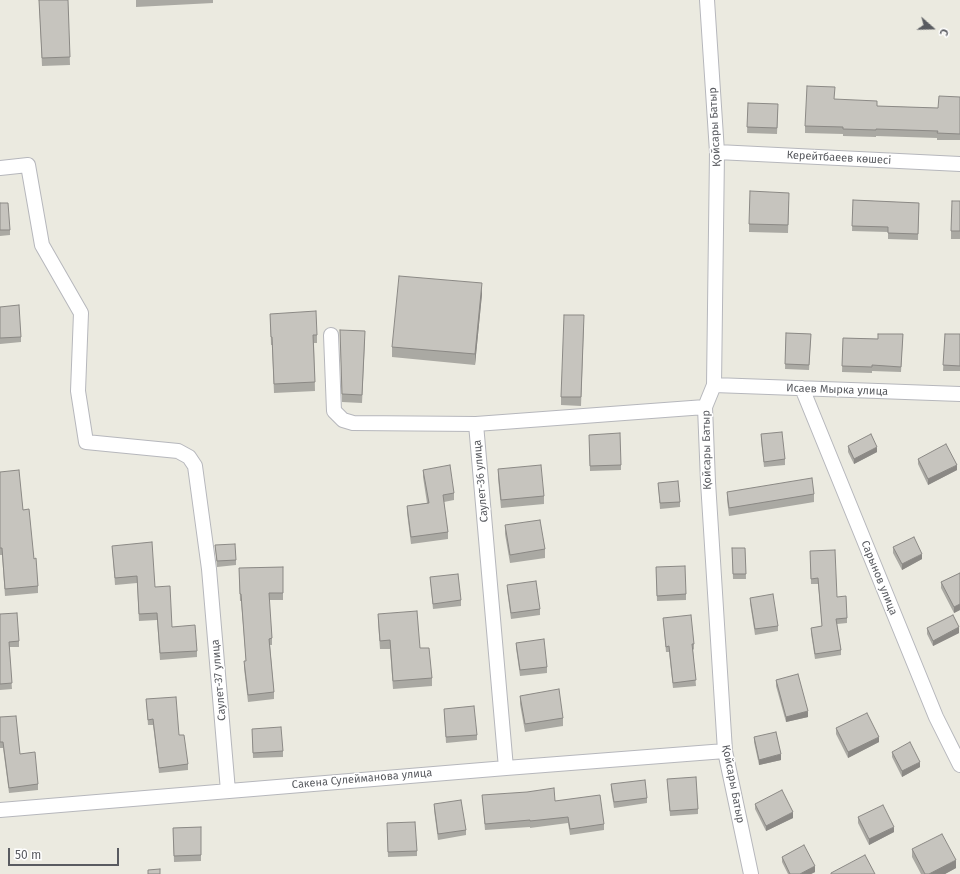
<!DOCTYPE html>
<html>
<head>
<meta charset="utf-8">
<style>
	body { margin:0 }
	#map { position:relative; width:960px; height:874px; overflow:hidden; background:#ebeae0; font-family:"Fira Sans",sans-serif }
	canvas { display:block }
	.north { position:absolute; left:912px; top:8px; width:40px; height:40px; -webkit-text-stroke:3px #fff; paint-order:stroke; rotate:110deg; font-size:11px; font-weight:700; line-height:16px; text-align:center; color:#595b60 }
	.north::after { content:''; display:block; margin:auto; width:14px; height:18px; background:#595b60; clip-path:polygon(50% 0,100% 100%,50% 72%,0 100%) }
	.scale { position:absolute; left:8px; top:848px; width:111px; height:18px; box-sizing:border-box; border:2px solid #595b60; border-top:0; padding-left:5px; font-size:12px; line-height:14px; white-space:nowrap; color:#595b60; -webkit-text-stroke:3px #fff; paint-order:stroke }
</style>
</head>
<body>
<div id="map">
<canvas width="960" height="874"></canvas>
<div class="north">С</div>
<div class="scale">50 m</div>
</div>
<script>
const context = document.querySelector('canvas').getContext('2d');
context.lineJoin = 'round';
const toPath = rows => new Path2D(rows.map(r => 'M' + r).join(''));
function strokePath(path, color, width, dash) { context.strokeStyle = color; context.lineWidth = width; context.lineCap = dash ? 'butt' : 'round'; context.setLineDash(dash || []); context.stroke(path); }
function paint(path, color) { context.fillStyle = color; context.fill(path, 'evenodd'); }
function label(font, color, halo, rows, align = 'center') {
  context.font = font + ' "Fira Sans",sans-serif'; context.lineWidth = 3; context.setLineDash([]); context.textBaseline = 'middle'; context.strokeStyle = halo; context.fillStyle = color; for (const [text, x, y, turn = 0] of rows) {
    context.save(); context.translate(x, y); context.rotate((+turn || 0) * Math.PI / 180); context.textAlign = isNaN(turn) ? turn : align; if (halo) context.strokeText(text, 0, 0); context.fillText(text, 0, 0); context.restore();
  }
}
const minor = toPath([
	[707,0,717,152,714,385,705,407,708,482,725,751,751,874],
	[717,152,960,164],
	[0,168,28,165,42,245,81,313,78,391,86,442,178,451,189,457,195,466,209,569,228,791],
	[331,335,334,411,343,420,353,423,476,424],
	[714,385,960,394],
	[802,388,936,717,960,765],
	[506,768,476,424,705,407],
	[0,810,506,768,725,751]
]);
const wall = toPath([
	[39,0,68,0,70,65,42,66],
	[136,0,213,0,213,3,136,7],
	[960,97,960,140,937,140,937,138,876,136,876,137,843,136,843,134,805,133,805,126,834,99,877,106,938,108],
	[748,103,778,109,777,134,747,133],
	[853,200,919,203,918,240,888,239,888,232,852,231],
	[789,201,788,233,749,232,749,224],
	[960,201,960,239,951,239,951,231],
	[0,203,10,230,10,235,0,236],
	[482,294,475,365,392,357,392,347],
	[0,307,21,337,21,342,0,344],
	[270,314,317,335,317,343,314,343,315,391,274,393,272,345,271,345],
	[584,323,581,406,561,405,561,397],
	[340,330,365,339,362,403,342,402],
	[786,333,811,334,809,370,785,369],
	[903,334,901,372,872,371,872,373,842,372,843,338,878,339],
	[945,334,960,334,960,371,943,371],
	[761,434,785,459,785,465,764,467,761,440],
	[589,440,621,465,621,470,590,471],
	[848,446,877,452,854,464,848,452],
	[918,459,957,470,928,485,918,464],
	[498,469,544,496,544,504,501,508,498,478],
	[423,470,454,493,454,500,444,502,448,532,448,539,411,544,407,513,407,506,427,503,423,477],
	[0,472,23,510,34,559,38,586,38,593,5,596,2,555,0,555],
	[658,483,680,502,680,507,660,509],
	[727,492,814,494,814,502,729,516,727,500],
	[505,525,545,549,545,558,510,563,505,534],
	[215,545,236,560,236,565,217,567],
	[112,546,155,587,172,627,197,651,197,657,160,660,157,620,139,621,137,583,115,585],
	[893,547,922,559,902,570,893,553],
	[732,548,745,548,746,579,733,579],
	[810,551,837,597,847,618,847,623,837,624,841,650,841,655,815,659,811,633,811,628,822,626,818,584,811,584],
	[283,567,283,600,269,600,272,638,272,645,270,645,274,692,274,699,248,702,244,668,244,661,246,661,241,601,240,601,239,568],
	[656,567,686,594,686,600,657,601],
	[960,573,960,610,954,613,941,588,941,582],
	[430,577,461,600,461,606,433,609],
	[507,585,540,609,540,615,511,619,507,590],
	[750,598,778,626,778,631,755,635,750,603],
	[0,614,19,641,19,647,9,647,12,689,0,690],
	[378,614,420,648,432,678,432,686,393,689,390,649,380,649,378,622],
	[663,618,694,644,694,649,693,650,696,686,673,688,669,652,666,652],
	[927,628,959,633,933,646,927,634],
	[516,643,547,667,547,673,520,676,516,648],
	[776,680,808,717,786,722,776,686],
	[520,696,563,718,563,726,525,732,520,704],
	[146,699,188,764,188,770,159,773,153,725,148,725],
	[444,709,477,735,477,740,446,743],
	[0,717,20,754,38,784,38,790,9,793,3,748,0,748],
	[836,728,879,742,848,758,836,734],
	[252,729,283,751,283,757,253,758],
	[754,737,781,760,759,765,754,742],
	[892,752,920,767,902,777,892,757],
	[667,779,698,809,698,814,670,816],
	[611,784,647,798,647,803,614,808,611,789],
	[482,795,555,801,604,824,604,830,570,835,568,823,530,828,530,827,485,830],
	[434,804,466,830,466,835,438,840,434,810],
	[755,804,793,818,766,831,755,809],
	[858,817,894,832,869,845,858,823],
	[201,827,201,861,174,862,173,828],
	[387,829,417,851,417,856,388,857],
	[912,849,956,868,945,874,921,874,912,857],
	[782,857,815,872,811,874,788,874,782,862]
]);
const shadedWall = toPath([
	[482,283,482,294,475,365,475,354],
	[877,447,877,452,854,464,854,459],
	[957,465,957,470,928,485,928,479],
	[922,554,922,559,902,570,902,564],
	[960,604,960,610,954,613,954,607],
	[959,627,959,633,933,646,933,641],
	[808,711,808,717,786,722,786,717],
	[879,737,879,742,848,758,848,752],
	[781,754,781,760,759,765,759,760],
	[920,762,920,767,902,777,902,771],
	[793,812,793,818,766,831,766,826],
	[894,827,894,832,869,845,869,839],
	[956,860,956,868,945,874,929,874],
	[815,866,815,872,811,874,800,874]
]);
const building = toPath([
	[39,0,68,0,70,57,42,58,39,0],
	[807,86,835,87,834,99,877,101,877,106,938,108,939,96,960,97,960,134,937,133,938,131,876,129,876,130,843,129,843,127,805,126,807,86],
	[748,103,778,104,777,128,747,127,748,103],
	[750,191,789,193,788,225,749,224,750,191],
	[853,200,919,203,918,234,888,233,888,227,852,226,853,200],
	[952,201,960,201,960,231,951,231,952,201],
	[0,203,8,203,10,230,0,230,0,203],
	[399,276,482,283,475,354,392,347,399,276],
	[19,305,21,337,0,338,0,307,19,305],
	[316,311,317,335,313,335,315,382,274,384,272,337,271,337,270,314,316,311],
	[564,315,584,315,581,397,561,397,564,315],
	[340,330,365,331,362,395,342,394,340,330],
	[786,333,811,334,809,365,785,364,786,333],
	[878,334,903,334,901,367,872,365,872,367,842,366,843,338,878,339,878,334],
	[945,334,960,334,960,366,943,365,945,334],
	[782,432,785,459,764,462,761,434,782,432],
	[620,433,621,465,590,466,589,435,620,433],
	[871,434,877,447,854,459,848,446,871,434],
	[946,444,957,465,928,479,918,459,946,444],
	[450,465,454,493,443,495,448,532,411,537,407,506,429,503,423,470,450,465],
	[541,465,544,496,501,500,498,469,541,465],
	[19,470,23,510,29,509,34,559,36,558,38,586,5,589,2,548,0,548,0,472,19,470],
	[812,478,814,494,729,508,727,492,812,478],
	[678,481,680,502,660,503,658,483,678,481],
	[540,520,545,549,510,555,505,525,540,520],
	[914,537,922,554,902,564,893,547,914,537],
	[152,542,155,587,170,586,172,627,195,625,197,651,160,653,157,613,139,614,137,576,115,578,112,546,152,542],
	[235,544,236,560,217,561,215,545,235,544],
	[732,548,745,548,746,574,733,574,732,548],
	[835,550,837,597,846,596,847,618,836,619,841,650,815,654,811,628,822,626,818,578,811,579,810,551,835,550],
	[685,566,686,594,657,596,656,567,685,566],
	[283,567,283,593,269,593,272,638,269,639,274,692,248,695,244,661,246,661,241,594,240,594,239,568,283,567],
	[960,573,960,604,954,607,941,582,960,573],
	[458,574,461,600,433,604,430,577,458,574],
	[536,581,540,609,511,613,507,585,536,581],
	[773,594,778,626,755,629,750,598,773,594],
	[417,611,420,648,429,648,432,678,393,681,390,640,380,641,378,614,417,611],
	[17,613,19,641,9,642,12,683,0,684,0,614,17,613],
	[691,615,694,644,692,644,696,680,673,683,669,646,666,647,663,618,691,615],
	[953,615,959,627,933,641,927,628,953,615],
	[544,639,547,667,520,670,516,643,544,639],
	[798,674,808,711,786,717,776,680,798,674],
	[559,689,563,718,525,724,520,696,559,689],
	[176,697,179,735,184,735,188,764,159,768,153,719,148,720,146,699,176,697],
	[474,706,477,735,446,737,444,709,474,706],
	[867,713,879,737,848,752,836,728,867,713],
	[16,716,20,754,35,752,38,784,9,788,3,742,0,742,0,717,16,716],
	[281,727,283,751,253,753,252,729,281,727],
	[776,732,781,754,759,760,754,737,776,732],
	[910,742,920,762,902,771,892,752,910,742],
	[696,777,698,809,670,811,667,779,696,777],
	[645,780,647,798,614,802,611,784,645,780],
	[554,788,555,801,600,795,604,824,570,829,568,817,530,821,530,820,485,824,482,795,527,792,554,788],
	[782,790,793,812,766,826,755,804,782,790],
	[461,800,466,830,438,834,434,804,461,800],
	[883,805,894,827,869,839,858,817,883,805],
	[415,822,417,851,388,852,387,823,415,822],
	[201,827,201,855,174,856,173,828,201,827],
	[942,834,956,860,929,874,925,874,912,849,942,834],
	[804,845,815,866,800,874,790,874,782,857,804,845],
	[865,855,875,874,831,874,831,873,865,855],
	[160,869,160,874,148,874,148,870,160,869]
]);
const streetNames = [
	["Қойсары Батыр",715,127,-93],
	["Керейтбаеев көшесі",839,158,3],
	["Исаев Мырка улица",837,390,2],
	["Қойсары Батыр",707,450,-91],
	["Саулет-36 улица",481,481,-95],
	["Сарынов улица",879,578,68],
	["Саулет-37 улица",219,680,-95],
	["Сакена Сулейманова улица",362,779,-5],
	["Қойсары Батыр",733,784,79]
];
strokePath(minor, '#b6b7bc', 16);
strokePath(minor, '#fff', 14);
paint(wall, '#aaa9a3');
paint(shadedWall, '#8b8985');
paint(building, '#c6c4be');
strokePath(building, '#8b8985', 1);
label('11px', '#595b60', '#fff', streetNames);
</script>
</body>
</html>
